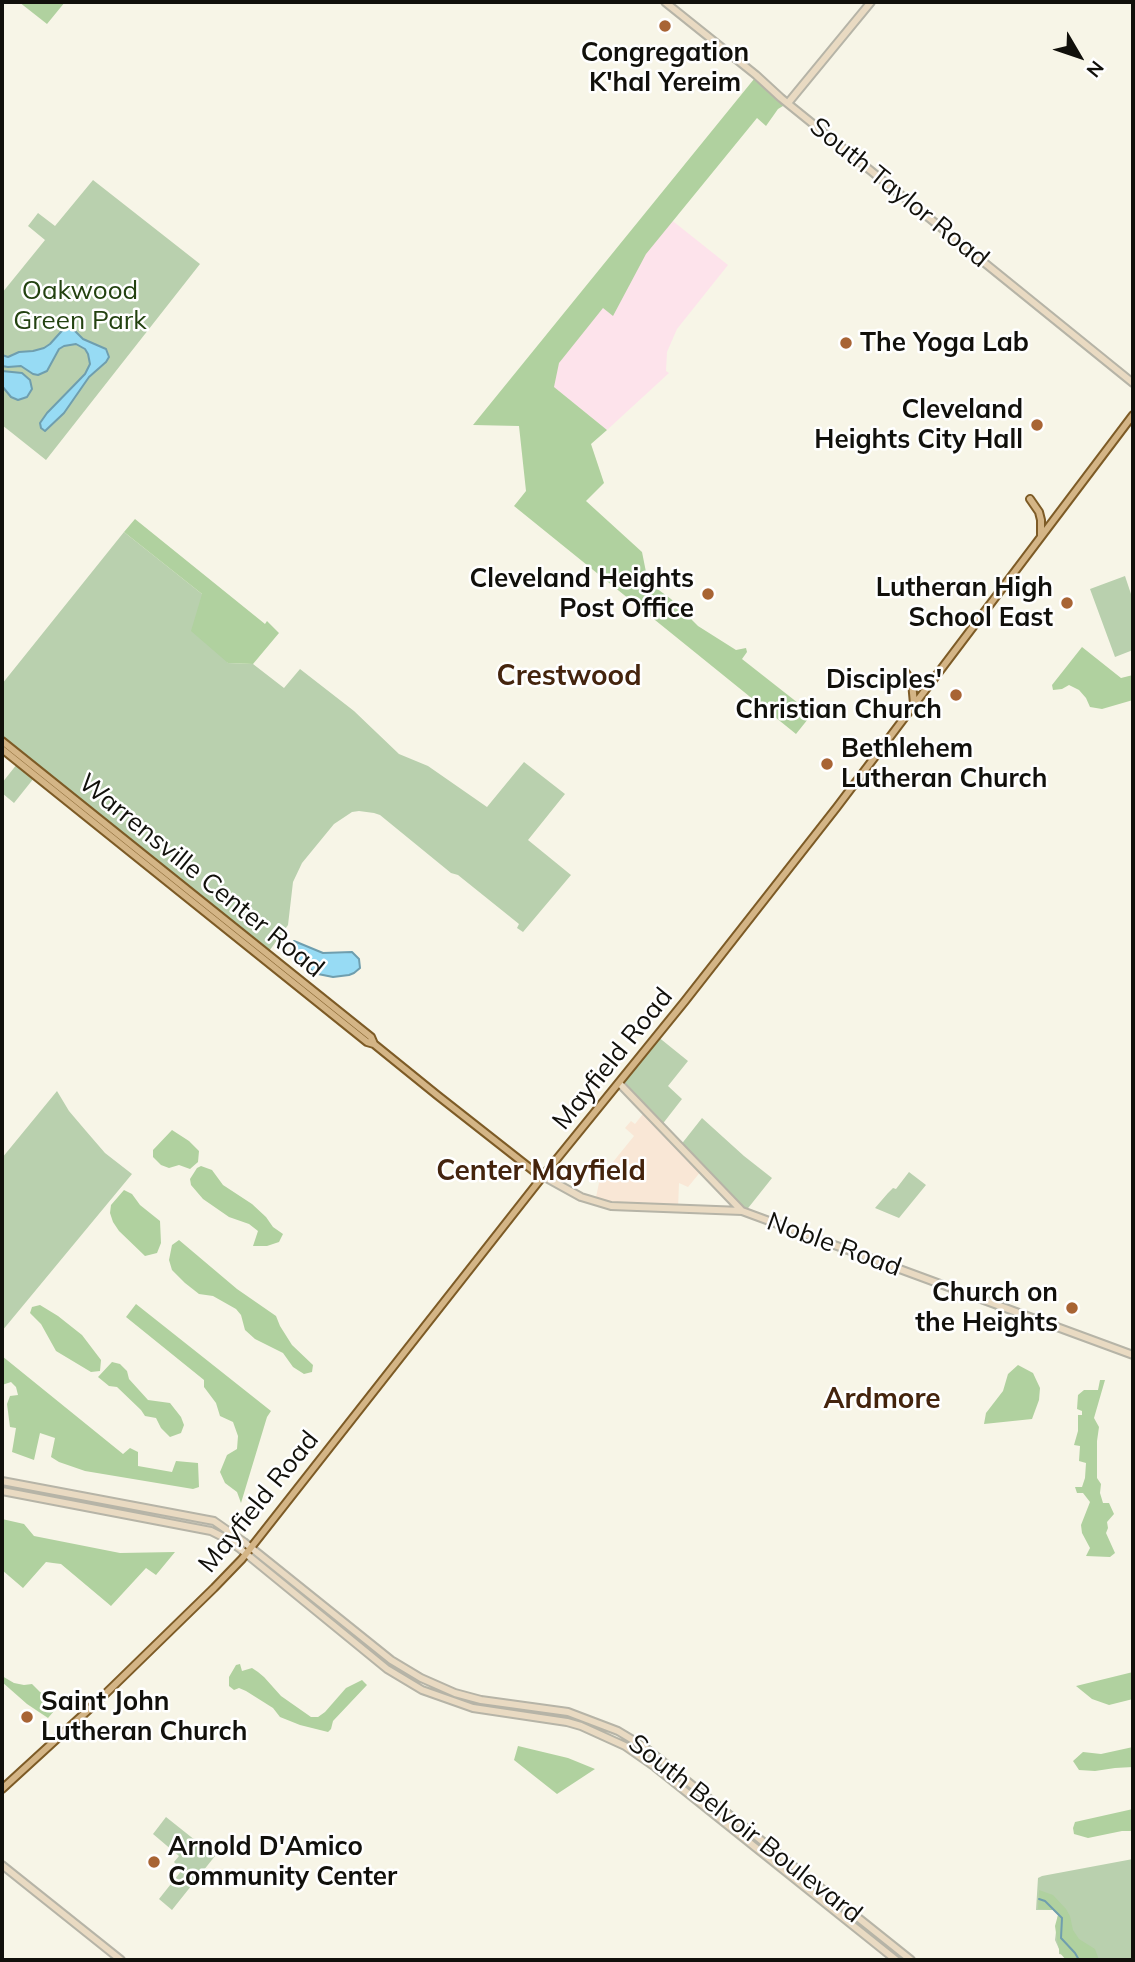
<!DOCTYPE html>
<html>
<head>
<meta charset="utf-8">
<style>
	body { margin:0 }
	#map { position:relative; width:1135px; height:1962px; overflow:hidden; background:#f7f5e7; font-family:Mulish,sans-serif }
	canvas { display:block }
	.frame { position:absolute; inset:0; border:4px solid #11100b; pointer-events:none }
	.north { position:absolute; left:1044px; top:21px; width:70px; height:70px; -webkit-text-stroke:5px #fff; paint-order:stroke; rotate:129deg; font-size:19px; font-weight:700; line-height:28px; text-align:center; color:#11100b }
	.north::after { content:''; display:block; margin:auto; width:24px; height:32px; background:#11100b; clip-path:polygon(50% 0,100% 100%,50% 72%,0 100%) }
</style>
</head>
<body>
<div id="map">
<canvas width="1135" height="1962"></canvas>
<div class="frame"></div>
<div class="north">N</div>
</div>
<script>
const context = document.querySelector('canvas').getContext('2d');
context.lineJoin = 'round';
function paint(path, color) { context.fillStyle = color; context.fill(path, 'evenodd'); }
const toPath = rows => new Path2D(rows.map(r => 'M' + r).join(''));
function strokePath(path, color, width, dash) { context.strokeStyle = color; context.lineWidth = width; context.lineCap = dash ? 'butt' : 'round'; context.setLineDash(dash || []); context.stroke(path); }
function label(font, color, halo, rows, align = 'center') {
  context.font = font + ' Mulish,sans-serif'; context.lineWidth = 5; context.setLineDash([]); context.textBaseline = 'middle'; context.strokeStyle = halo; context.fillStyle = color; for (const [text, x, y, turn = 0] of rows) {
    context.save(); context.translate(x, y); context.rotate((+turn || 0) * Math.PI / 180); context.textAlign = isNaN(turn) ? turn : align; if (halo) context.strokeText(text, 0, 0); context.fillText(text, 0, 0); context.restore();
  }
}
const industrial = toPath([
	[646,1110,702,1170,688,1187,679,1183,678,1209,595,1202,600,1178,634,1136,625,1128,631,1121,635,1124]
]);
const medical = toPath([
	[664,214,728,265,677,329,667,352,666,371,669,373,607,430,535,372]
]);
const green = toPath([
	[93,180,200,264,46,460,2,425,2,293,45,240,28,226,38,213,55,226],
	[124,532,202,594,228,663,253,664,284,688,300,669,354,711,399,754,428,766,487,807,524,762,565,794,528,840,571,875,523,932,517,928,519,924,458,875,451,873,380,815,374,813,359,811,352,812,334,824,302,863,293,882,288,925,267,954,2,741,2,684],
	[1125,576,1133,600,1133,650,1115,657,1090,589],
	[17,764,34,778,14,803,2,793,2,783],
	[657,1036,688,1061,668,1086,682,1099,661,1126,619,1083],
	[57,1091,69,1111,86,1131,105,1153,132,1174,2,1331,2,1158],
	[702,1118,744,1156,772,1178,745,1212,680,1146],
	[909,1172,926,1185,899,1218,875,1208,888,1193,893,1188,896,1189],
	[166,1817,215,1856,172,1910,159,1899,182,1870,174,1862,179,1856,153,1834],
	[1133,1859,1133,1960,1068,1960,1065,1955,1059,1954,1059,1949,1055,1940,1058,1915,1053,1910,1036,1910,1038,1878,1042,1876]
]);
const forest = toPath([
	[19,2,65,2,47,24],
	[756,75,788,103,778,109,766,126,757,118,646,254,613,316,603,308,559,363,554,387,607,430,591,444,604,483,586,501,642,552,648,582,671,599,698,626,736,650,746,648,747,652,742,659,812,714,796,734,514,506,526,491,519,426,473,425,754,79],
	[135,519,265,624,267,621,279,633,253,664,228,663,191,631,202,594,124,532],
	[1082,647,1121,678,1133,675,1133,700,1102,709,1090,707,1086,698,1079,690,1069,685,1062,689,1053,690,1052,685],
	[172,1130,189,1141,199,1151,198,1162,190,1169,179,1165,169,1168,161,1165,153,1157,153,1150],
	[201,1166,212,1170,223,1185,252,1204,266,1217,273,1227,283,1234,279,1242,267,1246,253,1246,258,1231,249,1224,229,1217,203,1199,191,1185,190,1179,197,1168],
	[124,1190,132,1194,140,1205,160,1221,161,1243,157,1253,145,1256,119,1231,113,1222,110,1213,111,1205],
	[179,1240,237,1289,276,1316,280,1326,292,1345,313,1365,312,1372,304,1374,293,1367,283,1353,255,1339,245,1330,241,1315,236,1309,213,1296,199,1294,185,1283,172,1270,169,1260,172,1245],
	[136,1304,271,1411,267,1417,241,1503,237,1492,225,1483,220,1472,227,1455,237,1449,238,1436,233,1422,220,1416,216,1403,204,1387,204,1380,126,1317],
	[40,1305,58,1316,82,1335,101,1360,100,1371,91,1372,56,1351,41,1324,30,1313,32,1307],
	[2,1356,123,1454,130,1448,138,1452,138,1466,172,1472,176,1461,198,1463,199,1487,193,1489,85,1471,59,1462,51,1457,55,1438,40,1433,34,1460,12,1452,16,1428,10,1427,7,1404,10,1396,18,1395,16,1387,11,1382,2,1385],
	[112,1362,120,1364,127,1371,129,1379,148,1400,170,1403,181,1417,184,1425,181,1433,170,1437,161,1428,156,1418,145,1416,141,1410,117,1387,109,1386,98,1377],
	[1018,1365,1033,1373,1040,1388,1039,1400,1032,1419,984,1424,986,1413,1003,1391,1008,1374],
	[1100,1380,1105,1380,1094,1418,1099,1427,1097,1441,1097,1478,1101,1484,1100,1493,1103,1503,1109,1503,1114,1514,1107,1522,1108,1528,1106,1533,1115,1553,1110,1557,1086,1556,1090,1548,1082,1533,1081,1525,1090,1502,1083,1493,1077,1493,1075,1487,1082,1487,1085,1478,1086,1463,1079,1461,1080,1446,1074,1445,1078,1431,1078,1415,1082,1415,1082,1411,1077,1409,1078,1395,1084,1390,1098,1390],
	[2,1519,24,1524,34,1536,120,1553,175,1552,156,1575,146,1568,111,1606,61,1564,53,1563,46,1562,23,1588,2,1570],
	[240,1664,242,1671,252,1668,258,1672,264,1677,281,1696,311,1717,318,1717,325,1712,346,1688,362,1680,367,1685,333,1721,331,1729,328,1732,300,1725,280,1717,273,1708,246,1691,239,1688,234,1690,229,1686,229,1677,236,1665],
	[1133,1672,1133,1699,1109,1705,1092,1699,1076,1686],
	[2,1676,14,1683,24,1685,32,1684,40,1692,49,1696,44,1703,54,1711,48,1718,27,1704,2,1682],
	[518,1746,568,1758,595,1769,557,1794,514,1760],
	[1133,1747,1133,1767,1115,1768,1095,1771,1079,1770,1073,1761,1083,1752,1101,1754],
	[1133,1809,1133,1831,1122,1831,1088,1838,1074,1834,1073,1828,1075,1822],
	[1039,1890,1053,1895,1066,1909,1070,1916,1073,1930,1079,1939,1095,1949,1099,1960,1066,1960,1060,1953,1057,1940,1055,1926,1058,1915,1053,1910,1038,1909]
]);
const water = toPath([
	[68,324,83,339,106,349,109,357,106,362,89,377,64,413,45,431,41,428,40,423,47,413,85,374,90,364,88,354,85,349,76,344,64,346,59,349,47,371,38,375,33,374,21,366,8,367,2,366,2,355,8,357,19,352,33,351,44,348,50,344,68,324],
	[2,371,22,373,30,380,32,389,27,397,18,400,11,397,2,386,2,371],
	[294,941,323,953,352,952,359,959,360,968,354,973,349,975,333,977,318,974,302,964,291,951,294,941]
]);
const stream = toPath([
	[1039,1899,1045,1901,1062,1918,1061,1938,1075,1953,1079,1960]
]);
const secondary = toPath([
	[665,2,756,75,781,98,1133,383],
	[788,103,871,2],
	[619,1083,742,1211,1133,1355],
	[543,1176,581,1197,611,1206,742,1211],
	[2,1481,214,1521,244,1542,391,1660,421,1678,455,1693,481,1700,568,1712,618,1731,643,1746,662,1761,911,1960],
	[2,1491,211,1531,225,1538,239,1548,387,1669,422,1690,473,1708,567,1722,581,1726,625,1746,655,1767,896,1960],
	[2,1865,121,1960]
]);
const primary = toPath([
	[1030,499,1039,512,1041,520,1041,536],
	[906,673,912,682,914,704],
	[2,741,371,1037,374,1044,437,1095,535,1172,543,1176],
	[2,749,367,1042,374,1044],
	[2,1789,97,1702,214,1588,242,1559,543,1176,685,1001,837,807,1133,415]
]);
const markers = [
	[665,26,7,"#a86434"],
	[846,343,7,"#a86434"],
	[1037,425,7,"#a86434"],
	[708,594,7,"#a86434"],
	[1067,603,7,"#a86434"],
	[956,695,7,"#a86434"],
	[827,764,7,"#a86434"],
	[1072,1308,7,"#a86434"],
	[27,1717,7,"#a86434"],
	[154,1862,7,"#a86434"]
];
const poiNames = [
	["Congregation",665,53,"center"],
	["K'hal Yereim",665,83,"center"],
	["The Yoga Lab",860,343,"left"],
	["Cleveland",1023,410],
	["Heights City Hall",1023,440],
	["Cleveland Heights",694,579],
	["Post Office",694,609],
	["Lutheran High",1053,588],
	["School East",1053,618],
	["Disciples'",942,680],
	["Christian Church",942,710],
	["Bethlehem",841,749,"left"],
	["Lutheran Church",841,779,"left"],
	["Church on",1058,1293],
	["the Heights",1058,1323],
	["Saint John",41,1702,"left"],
	["Lutheran Church",41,1732,"left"],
	["Arnold D'Amico",168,1847,"left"],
	["Community Center",168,1877,"left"]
];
const streetNames = [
	["South Taylor Road",899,193,39],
	["Warrensville Center Road",201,876,39],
	["Mayfield Road",613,1059,-51],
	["Noble Road",834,1245,20],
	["Mayfield Road",259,1502,-51],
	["South Belvoir Boulevard",745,1829,38]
];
const parkNames = [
	["Oakwood",80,291],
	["Green Park",80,321]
];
const neighbourhoodNames = [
	["Crestwood",569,677],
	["Center Mayfield",541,1172],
	["Ardmore",882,1400]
];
paint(industrial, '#f9e7d6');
paint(medical, '#fde3eb');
paint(green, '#b9d0ae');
paint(forest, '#b0d19f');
paint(water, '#97dbf4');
strokePath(water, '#6f9eae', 2);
strokePath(stream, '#6f9eae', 2);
strokePath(secondary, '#b6b4a7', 10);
strokePath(primary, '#7d5b26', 10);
strokePath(secondary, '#e9dac2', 6);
strokePath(primary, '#d4b586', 6);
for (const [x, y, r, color] of markers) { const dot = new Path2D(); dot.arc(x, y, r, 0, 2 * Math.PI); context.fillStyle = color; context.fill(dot); strokePath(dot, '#fff', 2.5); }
label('bold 26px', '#11100b', '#fff', poiNames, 'right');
label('26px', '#11100b', '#fff', streetNames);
label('26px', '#234210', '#fff', parkNames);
label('bold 28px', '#44240d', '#fff', neighbourhoodNames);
</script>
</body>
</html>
